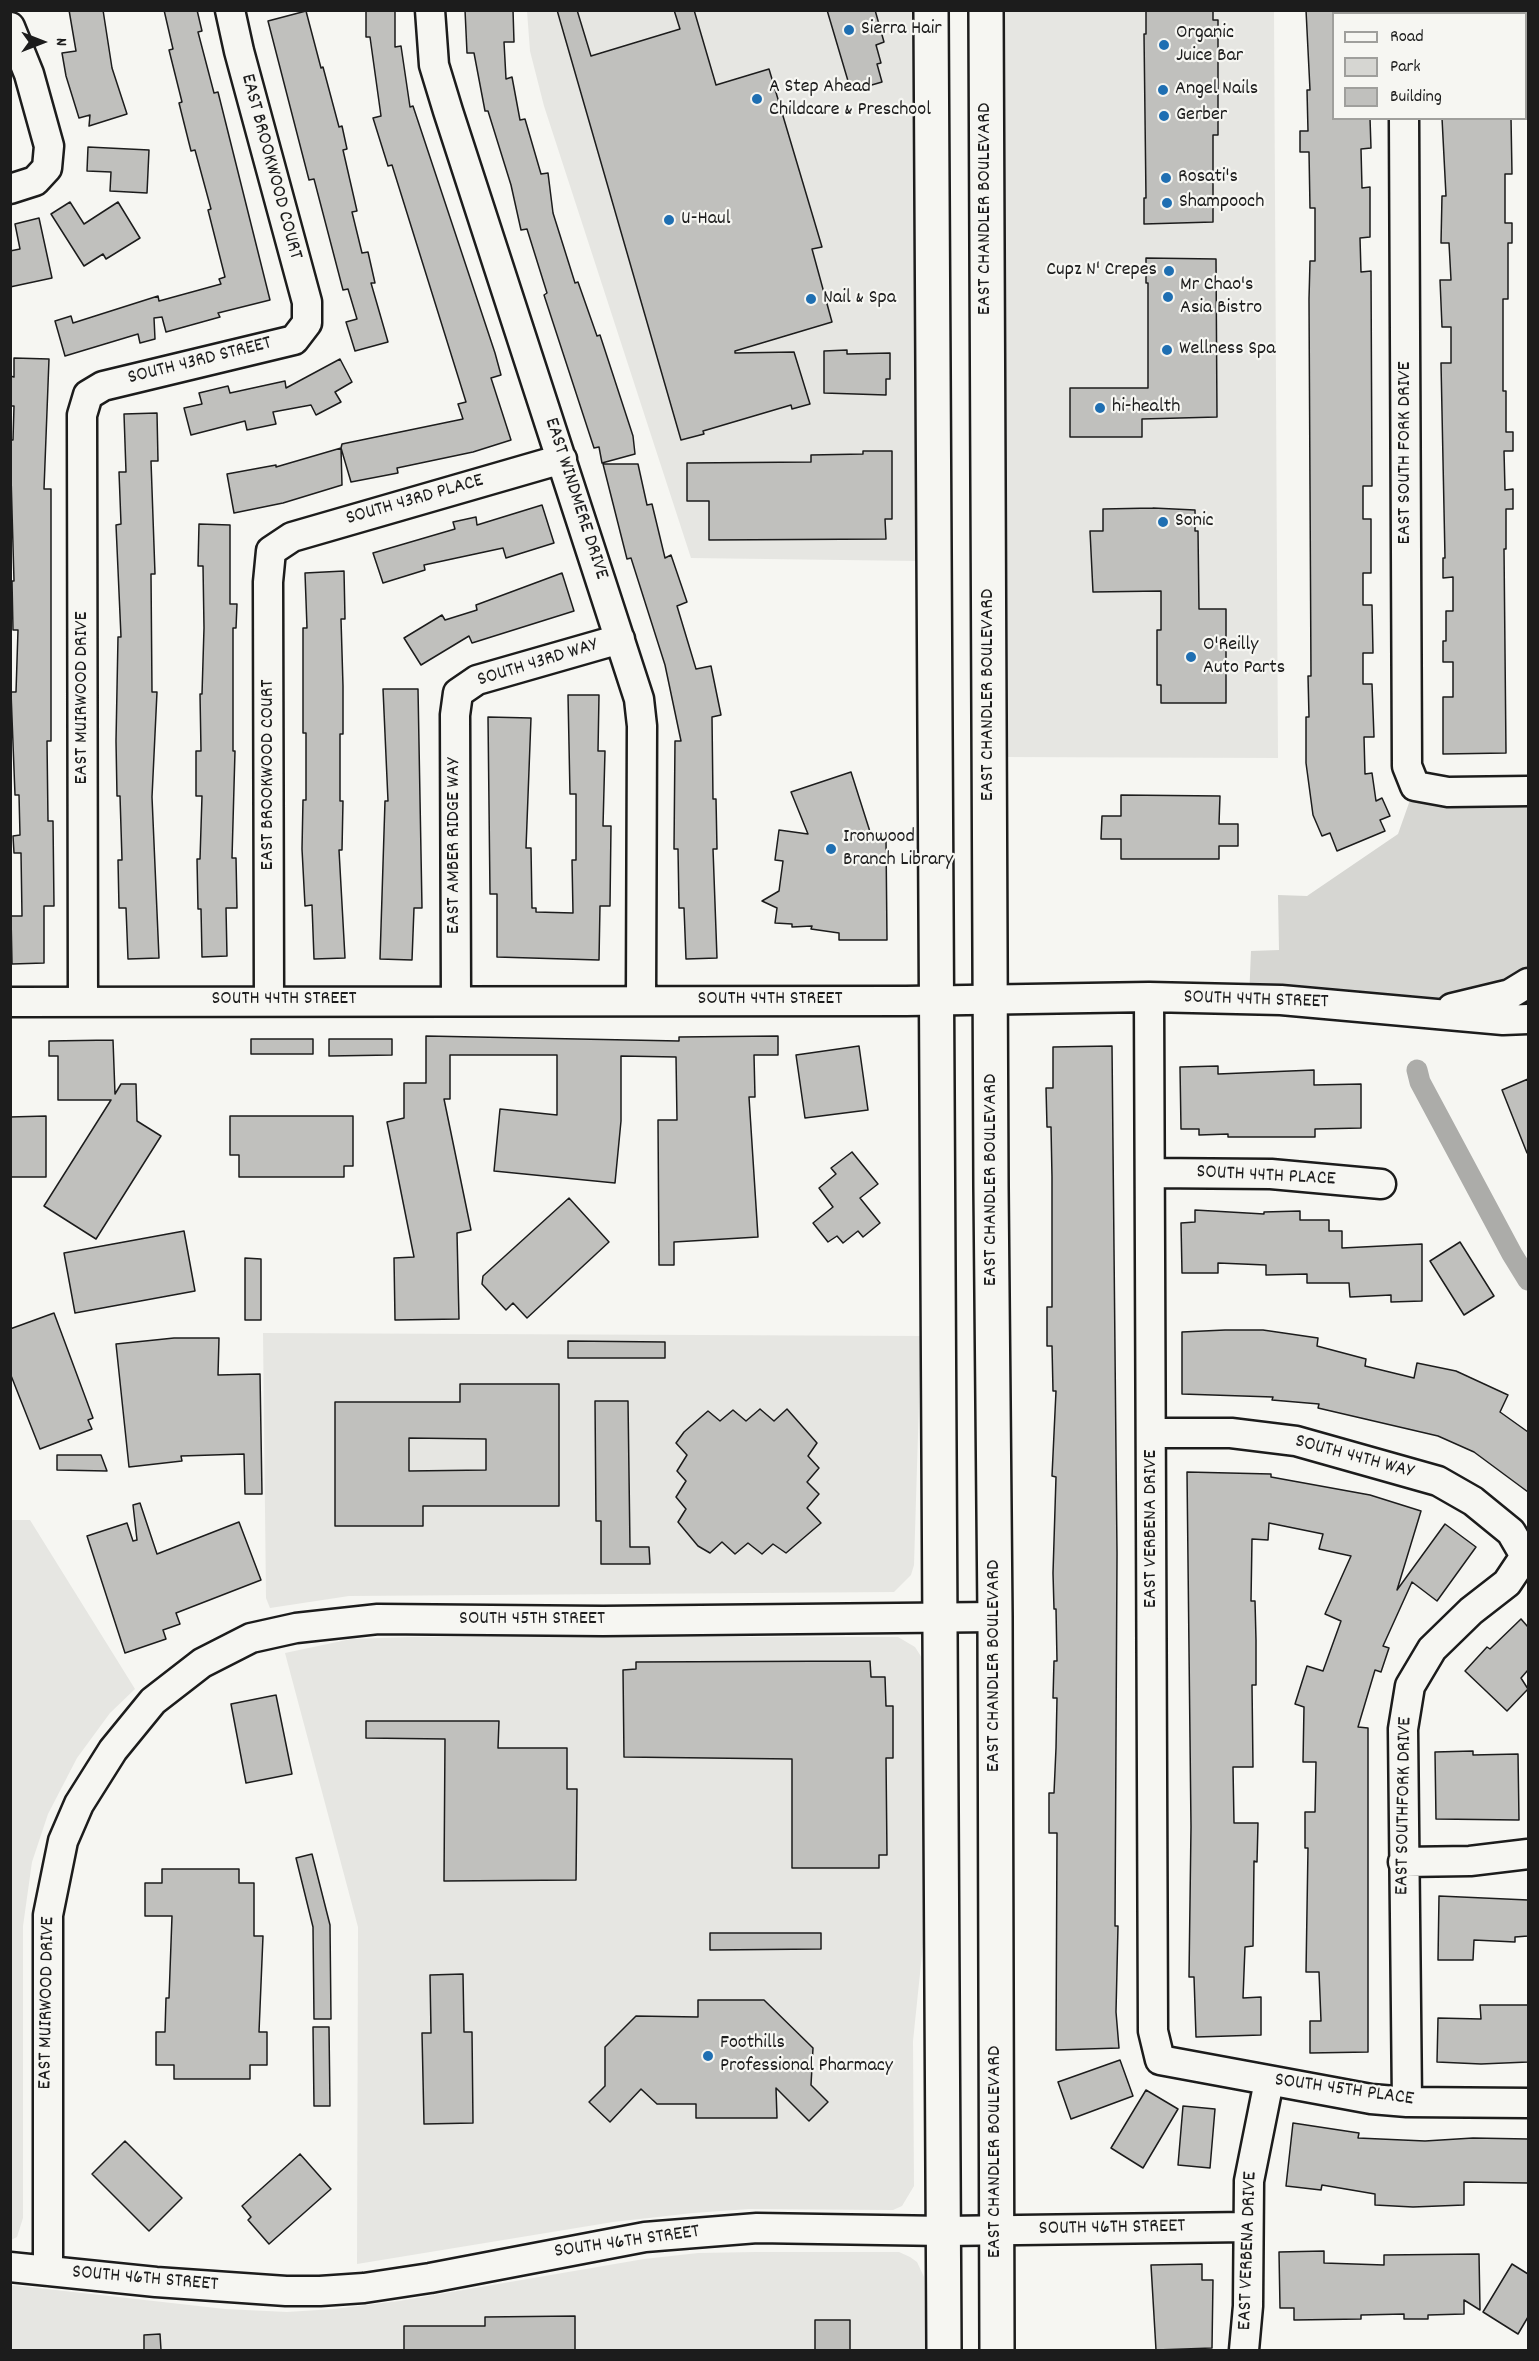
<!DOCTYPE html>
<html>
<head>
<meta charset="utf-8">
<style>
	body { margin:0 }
	#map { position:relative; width:1539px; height:2361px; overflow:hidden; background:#f6f6f2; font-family:Dekko,sans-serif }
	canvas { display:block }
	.frame { position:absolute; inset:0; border:12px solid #1c1c1c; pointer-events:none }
	.legend { position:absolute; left:1332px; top:12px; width:195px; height:108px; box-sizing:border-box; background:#f6f6f2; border:2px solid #9f9f9c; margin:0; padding:8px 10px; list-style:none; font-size:18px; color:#1c1c1c }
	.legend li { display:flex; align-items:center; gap:12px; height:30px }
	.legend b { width:30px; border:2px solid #9f9f9c }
	.north { position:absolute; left:12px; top:12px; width:60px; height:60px; -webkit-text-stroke:4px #f6f6f2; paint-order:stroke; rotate:90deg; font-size:16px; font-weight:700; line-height:24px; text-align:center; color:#1c1c1c }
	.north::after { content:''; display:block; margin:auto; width:21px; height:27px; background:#1c1c1c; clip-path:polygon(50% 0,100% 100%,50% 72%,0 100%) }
</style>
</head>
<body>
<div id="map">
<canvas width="1539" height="2361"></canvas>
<div class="frame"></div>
<ul class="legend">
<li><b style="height:8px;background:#f6f6f2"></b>Road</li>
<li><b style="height:16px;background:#d6d6d2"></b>Park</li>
<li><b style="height:16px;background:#c0c0bd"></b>Building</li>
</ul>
<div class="north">N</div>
</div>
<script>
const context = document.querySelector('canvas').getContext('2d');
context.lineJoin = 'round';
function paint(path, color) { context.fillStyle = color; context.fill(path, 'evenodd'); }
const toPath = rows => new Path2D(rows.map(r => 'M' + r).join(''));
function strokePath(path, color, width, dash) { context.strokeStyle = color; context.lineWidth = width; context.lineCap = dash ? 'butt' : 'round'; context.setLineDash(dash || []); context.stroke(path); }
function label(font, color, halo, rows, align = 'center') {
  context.font = font + ' Dekko,sans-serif'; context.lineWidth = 4.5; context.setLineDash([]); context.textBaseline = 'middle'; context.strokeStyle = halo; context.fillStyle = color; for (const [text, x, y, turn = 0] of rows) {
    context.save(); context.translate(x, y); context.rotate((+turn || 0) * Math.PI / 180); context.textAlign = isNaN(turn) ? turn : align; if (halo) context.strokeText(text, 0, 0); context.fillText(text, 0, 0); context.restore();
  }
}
const built = toPath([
	[527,11,915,11,918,561,691,558,544,106,530,51],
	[1001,11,1274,11,1278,758,1005,757],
	[263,1333,921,1336,914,1565,911,1575,894,1592,349,1596,270,1608,266,1598],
	[11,1520,30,1520,135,1689,110,1713,77,1758,48,1814,32,1862,23,1926,23,2218,17,2237,11,2240],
	[411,1637,898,1637,915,1647,922,1658,923,1670,924,1935,913,2041,914,2186,902,2206,893,2210,749,2209,693,2213,613,2222,357,2264,358,1927,285,1653,351,1639],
	[756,2252,899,2252,910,2257,917,2262,924,2277,926,2350,11,2350,11,2285,225,2309,287,2312,334,2309,399,2301,644,2259,698,2253]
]);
const green = toPath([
	[1415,786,1528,791,1528,1019,1249,999,1251,951,1279,950,1278,895,1307,896,1398,834]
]);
const canal = toPath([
	[1417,1070,1420,1082,1512,1254,1528,1280]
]);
const building = toPath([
	[69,10,103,10,112,68,127,114,89,126,90,115,79,118,66,76,62,53,76,51,69,10],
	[164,10,197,10,202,31,198,32,214,93,218,92,270,300,218,313,220,317,166,332,162,317,154,318,155,339,140,343,138,334,65,356,55,321,71,316,73,323,158,296,159,301,221,284,219,279,225,277,208,210,211,209,195,150,191,151,179,103,182,102,169,50,173,49,164,10],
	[366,10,395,10,395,47,401,46,410,107,413,106,495,353,501,375,491,378,511,440,473,452,397,468,398,473,351,482,341,448,342,444,463,419,458,404,466,402,392,165,388,166,373,118,381,116,370,37,366,37,366,10],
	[465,10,513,10,514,42,504,42,506,79,512,77,520,120,525,119,541,174,548,173,553,213,575,283,578,282,597,336,600,335,633,436,635,454,602,463,599,447,594,448,544,295,547,293,527,229,521,230,511,185,488,111,485,111,474,53,467,53,465,10],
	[557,10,577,10,591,56,680,29,674,10,694,10,716,85,769,69,822,247,812,249,832,322,735,351,735,353,794,352,810,404,792,409,791,405,703,431,704,434,681,440,557,10],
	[827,10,875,10,884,42,876,45,881,63,877,64,882,82,851,91,827,10],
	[1146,10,1213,10,1213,20,1218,20,1218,135,1213,135,1213,222,1144,224,1144,198,1146,198,1144,34,1146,34,1146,10],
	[1306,10,1334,10,1334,118,1370,118,1371,148,1361,149,1362,188,1370,187,1370,237,1360,238,1361,272,1371,271,1372,486,1363,486,1363,519,1371,519,1371,573,1363,573,1363,605,1372,605,1373,653,1363,653,1363,684,1372,684,1374,737,1364,737,1365,774,1372,773,1376,801,1382,798,1390,816,1380,820,1385,831,1337,851,1330,833,1322,836,1313,815,1306,763,1306,717,1309,717,1308,676,1311,676,1309,299,1310,261,1315,261,1315,208,1310,208,1309,152,1300,152,1300,131,1308,131,1307,90,1310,90,1306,10],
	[306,11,321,68,323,67,339,127,342,126,347,149,343,150,357,211,352,212,362,253,368,252,375,283,371,283,388,342,355,351,346,322,357,319,348,289,343,290,314,179,309,180,268,21,306,11],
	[1442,118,1511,118,1512,174,1505,174,1505,223,1512,223,1512,243,1508,243,1508,299,1503,299,1503,391,1506,391,1506,432,1513,432,1513,451,1504,451,1505,490,1513,489,1513,509,1506,509,1506,549,1504,549,1506,753,1443,754,1443,697,1453,697,1453,662,1443,662,1443,641,1446,641,1446,611,1453,611,1453,577,1443,578,1443,558,1445,558,1441,363,1451,363,1451,327,1442,327,1440,280,1451,280,1449,243,1441,243,1442,196,1446,196,1442,118],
	[88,147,149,150,147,193,110,191,111,172,87,171,88,147],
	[70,202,84,224,118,202,140,238,106,259,103,254,84,266,51,214,70,202],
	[39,218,52,278,10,287,10,251,20,249,15,224,39,218],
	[1146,258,1216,259,1217,417,1142,419,1142,437,1070,437,1070,388,1148,388,1148,283,1146,283,1146,258],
	[847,350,847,354,890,353,890,379,886,379,886,395,824,393,824,351,847,350],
	[14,358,49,359,44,489,51,489,51,741,47,741,48,821,53,821,54,906,44,906,44,963,12,964,11,916,22,916,21,853,14,853,13,836,20,835,19,795,15,795,11,692,16,692,18,630,13,630,12,581,14,581,10,440,13,440,14,406,10,406,10,376,14,377,14,358],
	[340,359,352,382,335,392,341,402,316,415,311,405,273,412,276,424,247,430,245,421,191,435,184,408,202,404,199,393,228,386,230,393,285,381,286,388,340,359],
	[157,413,158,461,151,461,155,574,151,574,152,692,157,692,152,797,159,958,128,959,126,908,119,908,118,860,122,860,120,796,117,796,116,741,118,637,121,637,116,525,121,524,119,472,126,472,124,414,157,413],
	[341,448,342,485,283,503,234,513,227,474,276,465,276,467,341,448],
	[863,451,892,451,892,519,885,519,886,539,709,540,709,501,687,501,687,463,811,462,811,455,863,454,863,451],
	[603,464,638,464,647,505,652,504,665,558,671,555,687,602,677,606,696,669,711,666,721,715,712,717,713,799,716,799,717,849,713,849,717,958,686,959,684,908,679,908,678,849,674,849,675,741,681,741,665,665,631,558,627,559,603,464],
	[542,505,554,543,506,558,503,548,424,565,425,570,383,583,373,553,455,529,453,522,476,517,477,525,542,505],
	[1153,508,1195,510,1195,531,1198,531,1199,609,1226,609,1226,703,1161,703,1161,685,1157,685,1157,630,1161,630,1161,591,1093,592,1090,531,1103,531,1103,509,1153,508],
	[199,524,230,525,230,604,237,604,236,628,233,628,233,751,235,751,232,858,236,858,237,908,226,908,227,956,202,957,201,909,198,909,197,859,200,859,202,796,196,796,196,751,201,751,200,694,202,694,204,628,203,566,198,566,199,524],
	[344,571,345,619,341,619,343,686,343,734,340,734,340,801,343,801,342,850,339,850,345,958,314,959,312,905,305,906,302,849,303,800,306,800,306,733,303,733,303,628,307,628,305,573,344,571],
	[562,573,574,611,472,643,469,636,421,665,404,638,442,615,445,620,477,610,476,605,562,573],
	[383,689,418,689,422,908,414,908,412,960,380,959,385,801,388,801,383,689],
	[568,695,599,695,598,751,605,751,603,826,611,826,610,906,600,906,599,960,497,957,497,894,490,894,488,717,531,718,526,848,531,848,532,908,536,908,536,912,573,913,572,860,576,860,576,794,570,794,568,695],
	[851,772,872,838,886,838,887,940,839,940,839,933,811,929,812,926,792,927,792,924,775,923,777,908,762,901,779,891,783,861,775,860,779,830,808,834,791,792,851,772],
	[1121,795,1220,796,1219,824,1238,824,1238,846,1219,846,1219,859,1121,859,1121,839,1101,839,1102,816,1121,816,1121,795],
	[426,1036,679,1041,679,1037,778,1036,778,1055,754,1055,755,1097,749,1097,758,1237,674,1242,674,1265,659,1265,658,1120,677,1120,676,1057,621,1056,621,1121,615,1183,494,1171,500,1109,557,1115,557,1055,450,1055,450,1099,444,1099,471,1230,457,1233,459,1319,395,1320,394,1258,414,1257,387,1122,404,1118,404,1083,426,1083,426,1036],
	[251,1039,313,1039,313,1054,251,1054,251,1039],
	[329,1039,392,1039,392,1055,329,1056,329,1039],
	[113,1040,115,1094,121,1084,136,1084,137,1121,161,1136,96,1239,44,1206,111,1100,58,1100,58,1056,49,1056,49,1041,113,1040],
	[859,1046,868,1110,805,1118,796,1055,859,1046],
	[1112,1046,1117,1553,1115,1926,1118,1926,1116,2012,1119,2048,1056,2050,1057,1833,1049,1833,1049,1793,1054,1793,1056,1748,1057,1698,1053,1698,1054,1661,1057,1661,1056,1609,1054,1609,1053,1573,1056,1477,1052,1476,1056,1391,1053,1391,1052,1346,1047,1346,1047,1307,1052,1307,1052,1177,1051,1127,1047,1127,1046,1088,1053,1088,1053,1047,1112,1046],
	[1218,1066,1218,1074,1314,1070,1314,1085,1361,1084,1361,1128,1315,1129,1315,1137,1228,1137,1228,1134,1199,1135,1199,1129,1181,1129,1180,1067,1218,1066],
	[1528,1079,1528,1153,1527,1153,1502,1090,1528,1079],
	[46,1116,46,1177,10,1177,10,1117,46,1116],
	[230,1116,353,1116,353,1166,344,1166,344,1177,239,1177,239,1155,230,1155,230,1116],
	[852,1152,878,1184,860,1198,880,1223,863,1237,858,1231,843,1243,837,1236,828,1242,813,1223,833,1207,819,1188,836,1174,831,1168,852,1152],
	[569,1198,609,1242,527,1318,513,1303,506,1310,482,1284,483,1276,569,1198],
	[1195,1210,1264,1214,1264,1212,1300,1211,1300,1220,1329,1220,1329,1231,1342,1231,1342,1248,1422,1244,1422,1301,1391,1302,1391,1295,1350,1297,1349,1283,1307,1283,1307,1274,1266,1275,1266,1265,1218,1263,1218,1273,1182,1273,1181,1223,1195,1222,1195,1210],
	[184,1231,195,1291,75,1313,64,1253,184,1231],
	[1460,1242,1494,1296,1464,1315,1430,1261,1460,1242],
	[245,1258,261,1259,261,1320,245,1320,245,1258],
	[54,1313,93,1418,88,1420,92,1429,40,1449,10,1373,10,1329,54,1313],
	[1225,1330,1263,1330,1318,1338,1317,1346,1366,1359,1365,1366,1414,1378,1417,1363,1456,1371,1508,1395,1500,1412,1528,1432,1528,1492,1474,1452,1438,1436,1318,1408,1319,1404,1272,1400,1273,1397,1182,1394,1182,1332,1225,1330],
	[174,1338,219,1338,218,1375,260,1374,262,1494,245,1494,244,1454,181,1456,182,1461,129,1467,116,1344,174,1338],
	[568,1341,665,1342,665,1358,568,1358,568,1341],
	[460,1384,559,1384,559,1506,423,1506,423,1526,335,1526,335,1402,460,1402,460,1384],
	[409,1438,486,1439,486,1470,409,1471,409,1438],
	[595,1401,628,1401,630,1547,649,1547,650,1564,601,1564,601,1521,596,1521,595,1401],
	[760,1409,774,1421,787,1409,817,1443,808,1456,819,1468,807,1482,819,1494,807,1508,821,1523,786,1553,773,1544,762,1554,748,1543,735,1554,722,1542,710,1553,698,1546,678,1522,686,1509,676,1497,686,1481,677,1471,687,1455,676,1443,684,1432,708,1411,720,1421,733,1410,746,1421,760,1409],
	[57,1455,101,1455,107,1471,57,1470,57,1455],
	[1187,1472,1271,1474,1271,1477,1370,1495,1421,1511,1397,1590,1445,1524,1476,1547,1437,1601,1412,1582,1383,1646,1389,1648,1381,1672,1375,1670,1358,1727,1368,1728,1368,2052,1310,2053,1310,2021,1321,2021,1319,1972,1306,1972,1308,1848,1305,1848,1305,1812,1315,1812,1316,1762,1303,1762,1304,1707,1295,1704,1307,1666,1323,1671,1341,1621,1325,1614,1351,1556,1319,1549,1323,1534,1269,1523,1268,1540,1252,1539,1251,1601,1255,1601,1256,1640,1256,1685,1252,1685,1253,1767,1233,1767,1234,1823,1258,1823,1257,1862,1254,1861,1253,1946,1245,1947,1243,1998,1261,1997,1261,2035,1196,2037,1194,1977,1189,1977,1191,1827,1187,1472],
	[140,1503,157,1554,239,1522,261,1580,176,1613,180,1624,163,1630,166,1639,125,1653,87,1536,127,1523,133,1541,137,1540,133,1505,140,1503],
	[1521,1619,1528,1627,1528,1670,1521,1678,1528,1689,1507,1711,1465,1671,1487,1647,1490,1649,1521,1619],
	[870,1661,871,1677,885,1677,886,1706,893,1706,893,1758,886,1758,887,1855,879,1855,879,1868,792,1868,792,1759,624,1757,623,1670,636,1669,636,1662,870,1661],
	[276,1695,292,1774,246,1783,231,1704,276,1695],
	[366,1721,499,1721,498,1748,567,1748,567,1789,577,1789,576,1880,444,1881,445,1739,366,1738,366,1721],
	[1473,1751,1473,1755,1518,1754,1519,1820,1436,1819,1435,1752,1473,1751],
	[312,1854,330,1925,331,2019,314,2019,313,1927,296,1858,312,1854],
	[162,1869,239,1869,239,1883,254,1883,254,1936,263,1936,259,2032,267,2032,267,2065,250,2065,250,2079,174,2079,174,2065,156,2065,156,2032,165,2032,166,1998,169,1998,172,1916,145,1916,145,1883,162,1883,162,1869],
	[1439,1896,1528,1900,1528,1936,1515,1937,1515,1942,1474,1940,1473,1960,1438,1960,1439,1896],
	[710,1933,821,1933,821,1949,710,1950,710,1933],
	[463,1974,464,2032,472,2032,473,2123,424,2124,422,2033,431,2033,430,1975,463,1974],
	[698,2000,764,2000,813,2048,811,2085,828,2102,809,2121,776,2088,777,2118,696,2118,696,2104,657,2104,641,2089,610,2122,589,2102,605,2086,605,2047,636,2016,698,2017,698,2000],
	[1480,2005,1528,2005,1528,2062,1481,2064,1437,2062,1438,2018,1481,2019,1480,2005],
	[313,2027,329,2027,330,2106,314,2106,313,2027],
	[1120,2060,1133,2096,1071,2119,1058,2082,1120,2060],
	[1146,2090,1178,2109,1143,2168,1111,2148,1146,2090],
	[1183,2106,1215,2109,1210,2168,1178,2165,1183,2106],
	[1293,2123,1359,2133,1358,2138,1425,2141,1473,2138,1528,2139,1528,2183,1464,2182,1464,2205,1413,2207,1375,2205,1375,2194,1322,2185,1321,2190,1286,2186,1293,2123],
	[125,2141,182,2198,149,2231,92,2174,125,2141],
	[300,2154,331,2189,269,2244,248,2220,251,2217,242,2206,300,2154],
	[1324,2251,1324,2263,1384,2265,1384,2255,1479,2254,1480,2310,1464,2300,1464,2314,1428,2315,1428,2319,1404,2319,1404,2314,1361,2315,1361,2319,1294,2320,1294,2308,1280,2308,1279,2252,1324,2251],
	[1202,2264,1202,2280,1213,2280,1212,2348,1156,2350,1151,2265,1202,2264],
	[1512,2264,1528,2274,1528,2317,1518,2334,1483,2312,1512,2264],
	[575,2316,575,2350,404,2350,404,2326,485,2326,485,2317,575,2316],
	[815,2320,850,2320,850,2350,815,2350,815,2320],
	[160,2334,161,2350,144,2350,144,2335,160,2334]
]);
const minor = toPath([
	[430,10,434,65,448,111,639,699,642,726,641,999],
	[1404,10,1404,14],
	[10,27,29,74,49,146,47,168,35,181,10,189],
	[1404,118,1407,766,1415,786,1448,792,1528,791],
	[1149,997,1153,2031,1160,2060,1371,2099,1407,2102,1528,2103],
	[269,1000,268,582,271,551,292,537,562,459],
	[456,1000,455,715,458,693,477,680,620,639],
	[83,1001,82,415,88,395,103,386,294,340,307,323,307,302,239,51,230,10],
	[10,1002,906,1001,1149,997,1281,1000,1503,1020,1528,1019],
	[1452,1008,1510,994,1528,983],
	[1150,1173,1271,1174,1381,1184],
	[1152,1433,1231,1433,1296,1441,1438,1481,1473,1501,1511,1532,1525,1556,1507,1583,1471,1611,1432,1649,1410,1686,1403,1729,1407,2102],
	[1403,1862,1470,1861,1528,1854],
	[10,2267,156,2282,286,2291,320,2291,364,2288,430,2278,645,2237,757,2228,944,2231,1247,2227],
	[48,2271,48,1915,63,1841,79,1804,113,1750,153,1701,202,1663,251,1638,296,1628,378,1619,603,1621,995,1617],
	[1244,2350,1248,2306,1249,2181,1269,2081]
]);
const major = toPath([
	[931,10,944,2350],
	[986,10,991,1187,995,1617,997,2350]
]);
const markers = [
	[849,30,6,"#1f6fb2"],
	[1164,45,6,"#1f6fb2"],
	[1163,90,6,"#1f6fb2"],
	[757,99,6,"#1f6fb2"],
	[1164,116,6,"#1f6fb2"],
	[1166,178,6,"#1f6fb2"],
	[1167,203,6,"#1f6fb2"],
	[669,220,6,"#1f6fb2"],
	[1169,271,6,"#1f6fb2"],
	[1168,297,6,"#1f6fb2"],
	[811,299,6,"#1f6fb2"],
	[1167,350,6,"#1f6fb2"],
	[1100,408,6,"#1f6fb2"],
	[1163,522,6,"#1f6fb2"],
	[1191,657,6,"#1f6fb2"],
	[831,849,6,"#1f6fb2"],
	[708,2056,6,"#1f6fb2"]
];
const poiNames = [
	["Sierra Hair",861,30],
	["Organic",1176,34],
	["Juice Bar",1176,57],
	["A Step Ahead",769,88],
	["Childcare & Preschool",769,111],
	["Angel Nails",1175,90],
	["Gerber",1176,116],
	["Rosati's",1178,178],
	["Shampooch",1179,203],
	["U-Haul",681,220],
	["Cupz N' Crepes",1157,271,"right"],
	["Mr Chao's",1180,286],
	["Asia Bistro",1180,309],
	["Nail & Spa",823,299],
	["Wellness Spa",1179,350],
	["hi-health",1112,408],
	["Sonic",1175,522],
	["O'Reilly",1203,646],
	["Auto Parts",1203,669],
	["Ironwood",843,838],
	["Branch Library",843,861],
	["Foothills",720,2044],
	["Professional Pharmacy",720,2067]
];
const streetNames = [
	["EAST BROOKWOOD COURT",270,167,75],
	["EAST CHANDLER BOULEVARD",986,209,-90],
	["SOUTH 43RD STREET",200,362,-14],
	["EAST SOUTH FORK DRIVE",1406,453,-90],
	["EAST WINDMERE DRIVE",575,499,72],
	["SOUTH 43RD PLACE",415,501,-16],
	["SOUTH 43RD WAY",538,664,-17],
	["EAST CHANDLER BOULEVARD",989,695,-90],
	["EAST MUIRWOOD DRIVE",83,698,-90],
	["EAST BROOKWOOD COURT",269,775,-90],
	["EAST AMBER RIDGE WAY",455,846,-90],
	["SOUTH 44TH STREET",284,1000],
	["SOUTH 44TH STREET",770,1000],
	["SOUTH 44TH STREET",1256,1001,2],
	["SOUTH 44TH PLACE",1266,1177,3],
	["EAST CHANDLER BOULEVARD",992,1180,-90],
	["SOUTH 44TH WAY",1354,1458,15],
	["EAST VERBENA DRIVE",1152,1529,-90],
	["SOUTH 45TH STREET",532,1620],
	["EAST CHANDLER BOULEVARD",995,1666,-90],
	["EAST SOUTHFORK DRIVE",1405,1806,-89],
	["EAST MUIRWOOD DRIVE",48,2003,-89],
	["SOUTH 45TH PLACE",1344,2091,8],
	["EAST CHANDLER BOULEVARD",996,2152,-90],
	["SOUTH 46TH STREET",1112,2229,-1],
	["SOUTH 46TH STREET",627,2243,-8],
	["EAST VERBENA DRIVE",1249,2251,-88],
	["SOUTH 46TH STREET",145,2280,5]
];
paint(built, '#e6e6e2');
paint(green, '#d6d6d2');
strokePath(canal, '#acaca9', 21);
paint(building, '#c0c0bd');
strokePath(building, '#1c1c1c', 1.5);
strokePath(minor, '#1c1c1c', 33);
strokePath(major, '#1c1c1c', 38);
strokePath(minor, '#f6f6f2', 28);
strokePath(major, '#f6f6f2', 33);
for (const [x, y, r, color] of markers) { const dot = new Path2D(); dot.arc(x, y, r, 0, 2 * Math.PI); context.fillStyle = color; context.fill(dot); strokePath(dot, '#f6f6f2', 2); }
label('20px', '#1c1c1c', '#f6f6f2', poiNames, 'left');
label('20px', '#1c1c1c', '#f6f6f2', streetNames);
</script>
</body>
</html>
